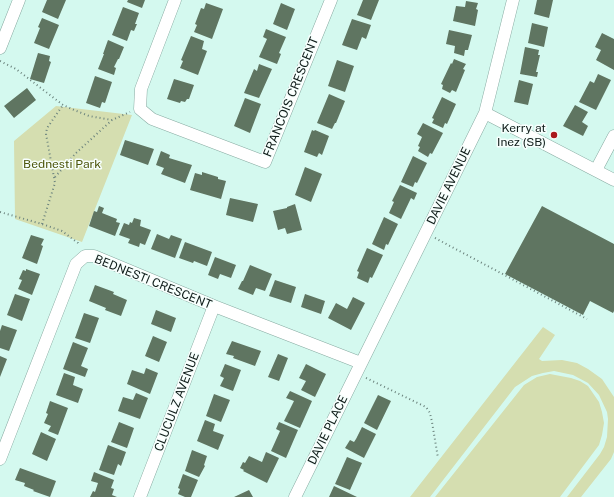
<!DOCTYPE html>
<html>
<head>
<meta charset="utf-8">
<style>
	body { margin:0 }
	canvas { display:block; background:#d4f9ef }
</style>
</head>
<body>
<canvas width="614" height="497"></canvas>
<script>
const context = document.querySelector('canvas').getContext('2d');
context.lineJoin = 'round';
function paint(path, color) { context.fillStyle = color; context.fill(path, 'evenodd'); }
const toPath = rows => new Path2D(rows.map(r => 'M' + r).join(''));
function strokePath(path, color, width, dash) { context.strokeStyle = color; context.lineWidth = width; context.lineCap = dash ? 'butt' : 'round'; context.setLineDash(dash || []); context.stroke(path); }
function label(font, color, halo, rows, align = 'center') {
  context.font = font + ' "Public Sans",sans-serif'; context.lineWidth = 3; context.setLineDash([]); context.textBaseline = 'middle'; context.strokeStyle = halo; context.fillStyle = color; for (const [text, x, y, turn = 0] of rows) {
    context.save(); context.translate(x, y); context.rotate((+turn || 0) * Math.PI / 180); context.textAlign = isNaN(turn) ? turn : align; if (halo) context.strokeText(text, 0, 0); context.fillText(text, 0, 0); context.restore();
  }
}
const green = toPath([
	[56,106,132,115,82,242,15,219,14,141],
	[543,327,555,335,539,359,542,361,562,360,577,363,588,369,602,379,614,397,614,452,611,459,581,497,567,497,600,454,604,447,607,437,608,419,607,412,599,395,588,383,573,375,554,371,543,373,532,376,515,387,430,497,410,497],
	[550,374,571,378,580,381,588,386,599,402,602,412,604,423,602,435,599,445,560,497,435,497,524,385,537,377]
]);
const building = toPath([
	[47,0,66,0,58,19,42,12],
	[128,0,145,0,142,8,127,2],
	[363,0,379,0,371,20,357,15],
	[537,0,553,0,549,18,534,14],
	[466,1,478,3,476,9,478,10,475,26,453,21,456,6,465,7],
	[206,3,223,9,212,39,194,32,197,25,195,24,201,8,204,9],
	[281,3,295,9,287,30,273,24],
	[123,7,139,13,135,24,137,24,134,31,131,30,127,41,112,35],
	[42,18,59,25,49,49,34,43,40,28,38,27],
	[352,19,371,25,366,39,362,37,357,50,342,45],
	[532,23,548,27,544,47,528,43],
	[266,29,286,37,279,53,281,54,277,64,259,57,267,39,263,37],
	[449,30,472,35,468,50,465,50,464,56,454,53,455,46,446,44],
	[602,33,614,39,614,70,596,60,601,50,595,47],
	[191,36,204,41,202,49,207,51,198,75,180,68,183,61,181,60],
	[108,40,124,47,119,59,118,59,114,67,116,68,114,75,98,69,104,54,103,54],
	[525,47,539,50,538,55,540,55,536,72,538,72,537,77,520,74],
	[38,53,50,56,49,61,51,62,44,83,30,79],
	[454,59,466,64,463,69,465,70,456,92,452,90,450,93,442,89,443,85,441,84,451,63,452,64],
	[337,60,354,66,345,92,328,86],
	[259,64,272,69,259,98,244,93,254,69,257,71],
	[598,74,611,80,596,110,579,102,590,81,594,83],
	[95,76,112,82,105,103,102,102,100,108,86,103],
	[174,79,194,85,189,99,187,99,185,102,181,101,180,103,167,99],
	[519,80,533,84,528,105,514,102],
	[27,88,36,100,14,118,4,106],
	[329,94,345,101,336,123,335,123,332,129,317,123],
	[442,97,456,104,447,124,445,123,443,128,432,123,434,119,432,118],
	[245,98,261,104,250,133,234,126],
	[575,105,588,112,582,122,588,126,583,136,563,126],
	[423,123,443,133,432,154,430,153,428,157,418,151,420,147,418,146,422,137,417,134],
	[312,130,314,131,315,130,329,136,322,155,319,153,317,157,304,152],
	[125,140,154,149,148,165,120,155],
	[161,151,170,155,169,158,192,165,185,183,161,174,164,168,156,165],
	[413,156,427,163,417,183,415,182,413,187,401,182],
	[305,167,322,174,311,202,295,195],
	[202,172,218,177,218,179,226,181,221,199,190,190,195,173,202,175],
	[400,185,417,193,414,200,411,198,401,219,389,213,394,202,392,201],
	[230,198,258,204,253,222,226,215],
	[295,204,302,230,287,234,285,228,278,230,273,211,287,208,287,207],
	[99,206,104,208,102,213,117,219,116,222,120,223,115,236,89,226,94,211,97,212],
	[542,206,614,244,614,311,613,313,590,301,583,315,505,274],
	[384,217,398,224,388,245,386,244,384,250,372,244],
	[134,218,141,220,140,226,151,230,145,245,140,243,139,247,128,243,130,239,119,235,124,223,129,225,130,222,132,223],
	[157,234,169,239,171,235,182,239,175,258,151,249],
	[31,235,44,239,41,245,43,246,37,264,22,258],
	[185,242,212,252,207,266,194,261,193,263,179,258],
	[367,248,383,255,372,278,370,277,368,283,357,278,359,272,357,271],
	[215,257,236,265,231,278,220,274,218,279,208,275],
	[250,265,272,274,265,291,256,288,253,295,238,289,242,281,243,281],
	[26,269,40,274,32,295,18,289,22,280,19,279,23,270,26,271],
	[275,280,296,287,291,303,269,296],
	[95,285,114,292,113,294,127,300,121,316,105,310,106,308,89,301],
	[15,294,30,299,22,321,7,315],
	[305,294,325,301,321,314,301,307],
	[353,297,365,303,351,330,328,318,336,303,347,309],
	[156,310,176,318,171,332,151,324],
	[84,313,99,318,90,343,75,338],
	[2,325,17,330,9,351,0,348,0,331],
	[153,336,167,342,159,362,145,356],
	[232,341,261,351,255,366,233,358,234,356,226,354],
	[73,342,88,348,81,366,88,369,85,377,63,369],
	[278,354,288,358,279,381,268,377],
	[0,356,7,359,0,377],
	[225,364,241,370,233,391,220,386,224,378,220,376],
	[306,364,326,374,315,397,301,390,306,381,299,378],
	[146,368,158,373,150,394,127,384,132,370,144,374],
	[64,373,75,377,73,385,83,389,78,403,56,395],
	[290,391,312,401,300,428,284,421,294,401,286,398],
	[136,393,148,398,140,419,118,411,123,397,133,400],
	[214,394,230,400,221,422,206,416],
	[378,395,391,401,377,430,364,423],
	[50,401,68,408,58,435,48,431,51,426,44,423,48,414,46,413],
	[205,420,215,424,213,431,224,435,218,450,197,441],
	[119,422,134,428,127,448,111,442],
	[279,422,298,430,286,458,271,451,280,431,276,429],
	[362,427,376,434,364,458,345,448,350,440,354,442,356,439],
	[41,432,56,439,47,461,32,454],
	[108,445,126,452,121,466,118,464,114,475,99,470],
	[192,450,207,456,204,465,205,466,199,477,185,471],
	[266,452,279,458,267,483,243,471,244,470,240,468,243,462,245,463,249,456,262,462],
	[347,457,362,463,350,490,335,484],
	[20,468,56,481,50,497,33,491,34,490,24,486,25,483,15,480],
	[94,472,114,480,111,488,114,489,112,495,117,497,90,497,93,491,95,492,98,483,91,481],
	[183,474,198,480,191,497,185,497,178,494,180,489,178,488],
	[334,486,357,497,329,497],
	[249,490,253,497,234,497]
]);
const path = toPath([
	[0,61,16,69,63,105,74,110,89,116,112,120,130,112],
	[55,177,76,153,112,120],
	[0,212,42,224,62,231,78,243,79,246],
	[42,224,55,183,46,134,47,128,63,105],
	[435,238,587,319],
	[366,378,426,407,430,413,432,422,438,458]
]);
const street = toPath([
	[175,0,141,89,140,109,152,119,265,162,331,0],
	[0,48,19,0],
	[485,113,614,180],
	[596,170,614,136],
	[0,459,76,264,85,256,94,256,214,306,361,363],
	[140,497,214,306],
	[295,497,485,113,513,0]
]);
const markers = [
	[554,135,4,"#ab171d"]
];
const streetNames = [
	["FRANCOIS CRESCENT",291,97,-68],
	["DAVIE AVENUE",449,186,-64],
	["BEDNESTI CRESCENT",153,282,22],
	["CLUCULZ AVENUE",177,402,-69],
	["DAVIE PLACE",328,430,-64]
];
const poiNames = [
	["Kerry at",546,128],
	["Inez (SB)",546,142]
];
const parkNames = [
	["Bednesti Park",62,164]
];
paint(green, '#d5deb0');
paint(building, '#5f7561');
strokePath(street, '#88aba2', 13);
strokePath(path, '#6b837d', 2, [1, 3]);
strokePath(street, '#fff', 12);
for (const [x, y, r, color] of markers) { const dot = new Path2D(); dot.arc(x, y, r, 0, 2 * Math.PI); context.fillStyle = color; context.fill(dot); strokePath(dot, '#f7fffd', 1.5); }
label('12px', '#0f1c19', '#f7fffd', streetNames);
label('12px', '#0f1c19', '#f7fffd', poiNames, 'right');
label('12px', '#4c550a', '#f7fffd', parkNames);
</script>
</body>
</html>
